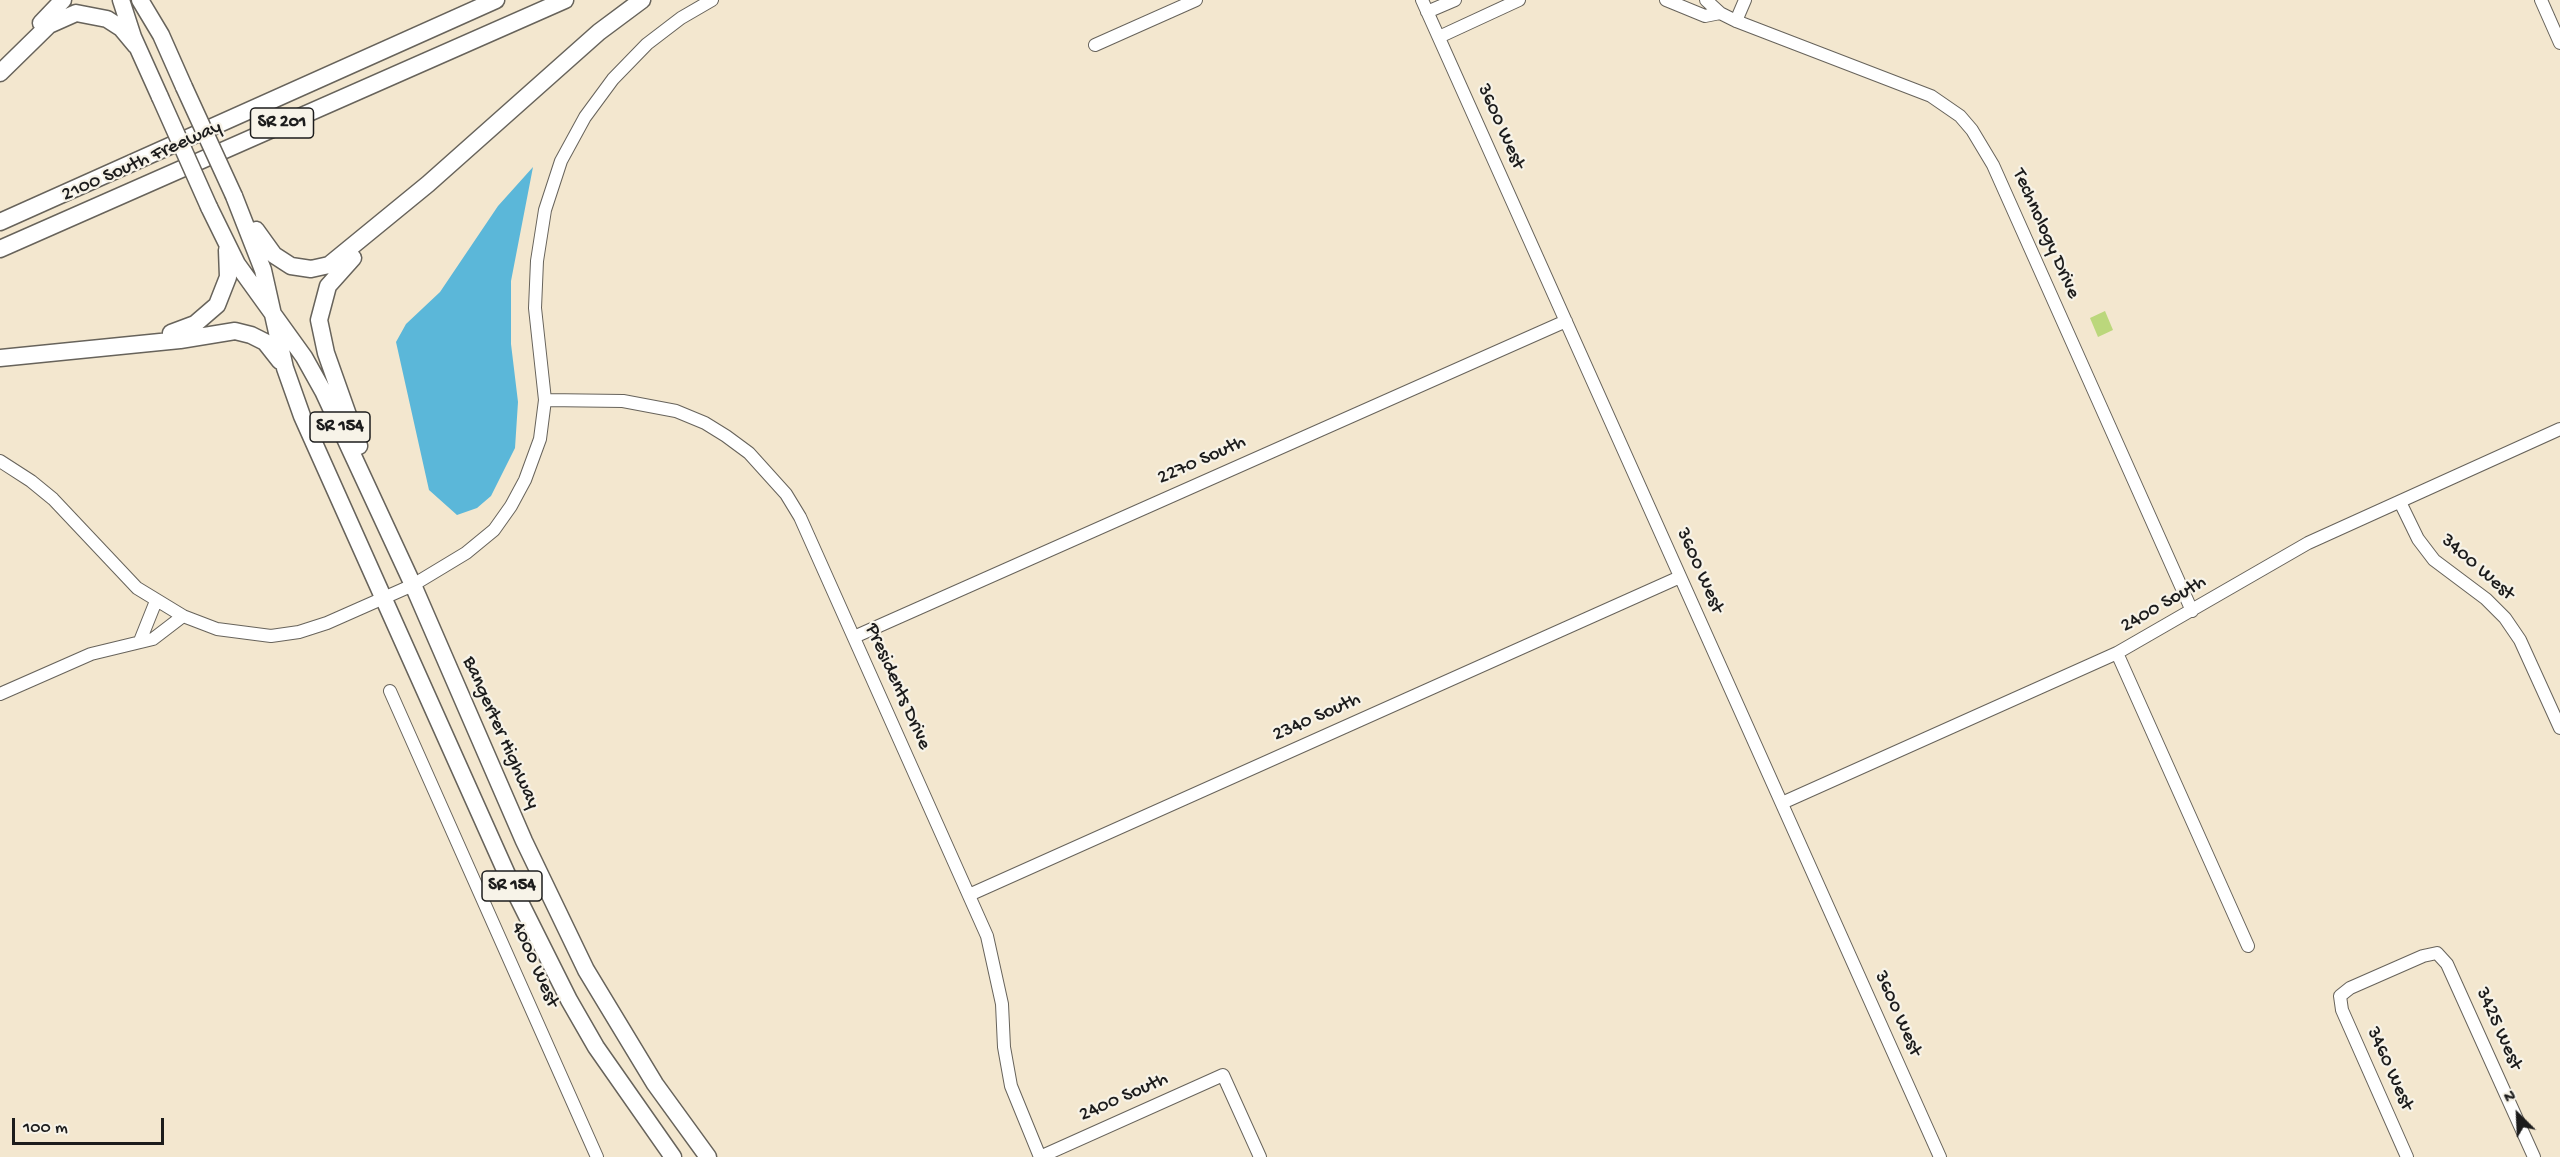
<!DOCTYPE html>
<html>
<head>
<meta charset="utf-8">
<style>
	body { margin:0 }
	#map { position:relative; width:2560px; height:1157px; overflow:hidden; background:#f3e7cf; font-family:"Gochi Hand",sans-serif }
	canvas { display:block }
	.north { position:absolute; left:2488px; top:1085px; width:60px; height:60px; -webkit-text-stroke:4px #f7f3e8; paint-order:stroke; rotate:336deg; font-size:16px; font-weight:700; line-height:24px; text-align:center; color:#1c1c1c }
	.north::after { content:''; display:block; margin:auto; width:21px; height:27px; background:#1c1c1c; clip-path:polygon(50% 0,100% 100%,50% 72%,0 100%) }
	.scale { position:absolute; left:12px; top:1118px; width:152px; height:27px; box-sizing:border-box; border:3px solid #1c1c1c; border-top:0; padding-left:8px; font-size:18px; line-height:21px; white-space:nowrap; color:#1c1c1c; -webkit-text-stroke:4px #f7f3e8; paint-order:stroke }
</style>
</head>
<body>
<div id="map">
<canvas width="2560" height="1157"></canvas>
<div class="north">N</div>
<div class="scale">100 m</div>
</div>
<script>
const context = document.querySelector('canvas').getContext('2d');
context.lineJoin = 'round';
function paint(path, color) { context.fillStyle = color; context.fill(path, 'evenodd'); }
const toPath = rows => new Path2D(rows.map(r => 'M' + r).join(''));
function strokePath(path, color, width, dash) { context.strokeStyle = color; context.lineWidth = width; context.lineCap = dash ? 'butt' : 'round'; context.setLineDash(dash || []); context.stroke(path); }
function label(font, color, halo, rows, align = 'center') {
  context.font = font + ' "Gochi Hand",sans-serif'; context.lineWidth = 4.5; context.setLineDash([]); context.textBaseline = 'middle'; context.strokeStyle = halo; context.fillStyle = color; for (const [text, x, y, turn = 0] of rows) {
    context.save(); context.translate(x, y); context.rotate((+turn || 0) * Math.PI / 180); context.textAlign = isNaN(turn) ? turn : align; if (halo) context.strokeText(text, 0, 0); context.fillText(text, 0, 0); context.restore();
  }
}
const green = toPath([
	[2105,311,2113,330,2098,337,2090,318]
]);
const water = toPath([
	[533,167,511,281,511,344,518,402,515,448,491,496,477,508,457,515,429,490,396,342,406,324,440,292,498,206]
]);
const minor = toPath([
	[1422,0,1940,1157],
	[1666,0,1705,16,1720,13],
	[1706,0,1720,13,1736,21,1931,96,1960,116,1972,130,1993,165,2192,611],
	[2541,0,2560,43],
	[1427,12,1455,0],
	[1736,21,1745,0],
	[1439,37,1519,0],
	[1095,45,1196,0],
	[545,400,623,401,676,411,705,423,726,436,749,453,786,494,800,517,987,936,1002,1004,1004,1047,1011,1086,1040,1157],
	[0,461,31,481,53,499,137,588,183,616,217,629,271,636,299,632,327,623,413,585,466,553,494,530,511,506,525,480,540,439,545,400,535,308,537,261,545,210,561,161,585,117,613,79,647,44,681,18,712,0],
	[2400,502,2418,539,2434,560,2486,599,2505,618,2520,640,2560,728],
	[854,637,1566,321],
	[140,641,156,601],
	[2117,653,2248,946],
	[390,691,597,1157],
	[0,694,91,654,153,639,183,616],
	[1782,803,2117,653,2308,543,2560,429],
	[969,895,1680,577],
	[1040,1157,1223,1075,1260,1157],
	[2407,1157,2342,1010,2340,996,2350,988,2423,956,2437,953,2447,964,2534,1157]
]);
const highway = toPath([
	[121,0,133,37,160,97],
	[140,0,161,35,184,87],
	[41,23,63,0],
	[0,73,49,25,76,13,107,19,121,28,136,46],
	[234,196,263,270,285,368,302,416,514,890,569,1000,596,1047,673,1157],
	[209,207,237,264,304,357,323,391,413,585,524,841,586,970,655,1084,708,1157],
	[0,222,496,0],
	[256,230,274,255,291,266,311,269,329,265,428,184,599,32,642,0],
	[0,249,565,0],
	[353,258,328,286,319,320,326,353,359,446],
	[171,333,195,324,217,305,228,277,227,250],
	[0,358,180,340,235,331,251,335,265,342,280,361]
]);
const highwayBridge = toPath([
	[184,87,234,196],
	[160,97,209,207]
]);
const shields = [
	[282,123,63],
	[340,427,60],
	[512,886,60]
];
const shieldNames = [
	["SR 201",282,123],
	["SR 154",340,427],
	["SR 154",512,886]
];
const streetNames = [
	["3600 West",1500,127,66],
	["2100 South Freeway",142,162,-24],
	["Technology Drive",2045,234,66],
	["2270 South",1202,461,-24],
	["3400 West",2477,568,41],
	["3600 West",1699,571,66],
	["2400 South",2164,605,-30],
	["Presidents Drive",897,687,66],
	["2340 South",1317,718,-24],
	["Bangerter Highway",500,733,66],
	["4000 West",534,965,66],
	["3600 West",1897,1014,66],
	["3425 West",2498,1029,66],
	["3460 West",2389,1069,66],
	["2400 South",1124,1098,-24]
];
paint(green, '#bbd77c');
paint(water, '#5bb7d9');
strokePath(minor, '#67635b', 14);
strokePath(highway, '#67635b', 19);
strokePath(minor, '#fff', 12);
strokePath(highway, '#fff', 16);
strokePath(highwayBridge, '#67635b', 19, []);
strokePath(highwayBridge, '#fff', 16);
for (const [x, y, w] of shields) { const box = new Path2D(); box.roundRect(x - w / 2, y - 15, w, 30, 4.5); context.fillStyle = '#f7f3e8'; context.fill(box); strokePath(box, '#1c1c1c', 1.5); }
label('bold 18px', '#1c1c1c', null, shieldNames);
label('20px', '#1c1c1c', '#f7f3e8', streetNames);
</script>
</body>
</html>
